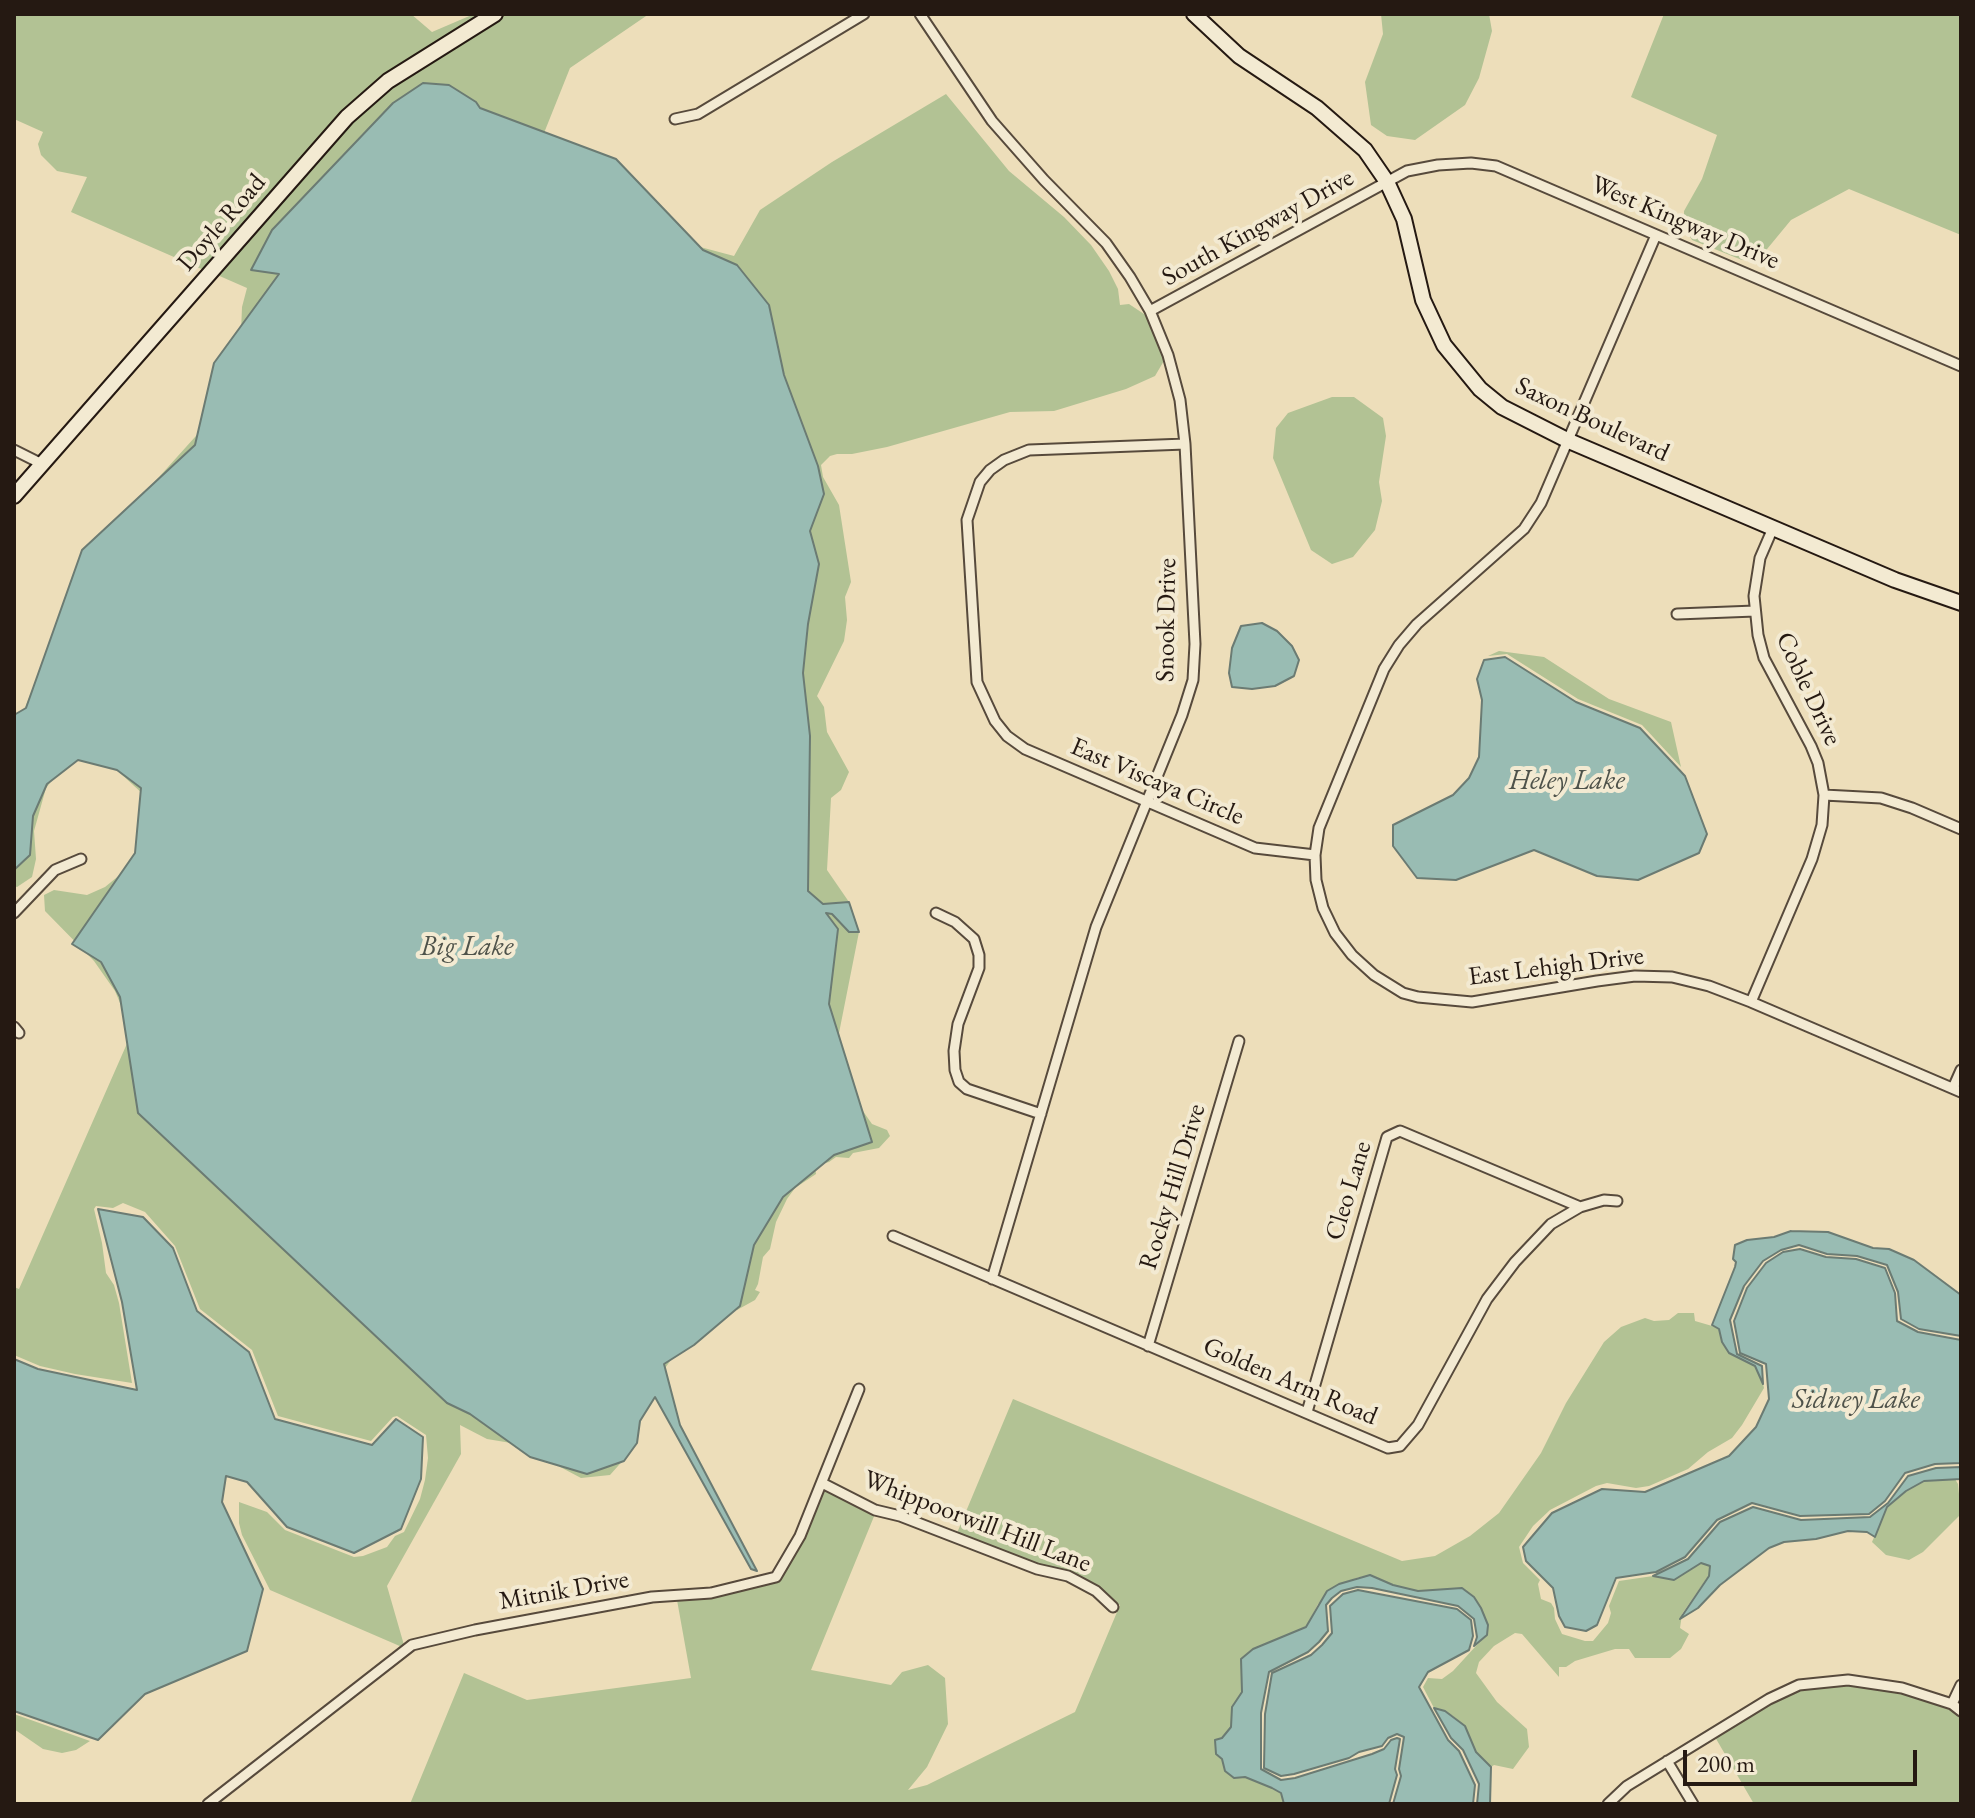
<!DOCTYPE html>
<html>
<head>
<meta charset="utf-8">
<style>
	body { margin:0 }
	#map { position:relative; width:1975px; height:1818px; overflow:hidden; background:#eddeba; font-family:"EB Garamond",serif }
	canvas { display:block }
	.frame { position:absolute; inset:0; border:16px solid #251912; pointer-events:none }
	.scale { position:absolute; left:1683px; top:1750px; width:234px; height:36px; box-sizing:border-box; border:4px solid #251912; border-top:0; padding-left:10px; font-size:24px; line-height:28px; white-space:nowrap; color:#251912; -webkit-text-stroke:6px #f3ead2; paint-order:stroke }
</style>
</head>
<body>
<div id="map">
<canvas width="1975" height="1818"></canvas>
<div class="frame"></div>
<div class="scale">200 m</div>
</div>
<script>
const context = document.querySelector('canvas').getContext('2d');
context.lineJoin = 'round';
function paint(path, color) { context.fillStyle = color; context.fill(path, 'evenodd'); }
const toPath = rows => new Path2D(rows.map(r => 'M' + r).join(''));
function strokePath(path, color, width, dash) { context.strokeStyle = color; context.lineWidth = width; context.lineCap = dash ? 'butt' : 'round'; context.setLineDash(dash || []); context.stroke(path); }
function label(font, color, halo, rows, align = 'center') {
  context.font = font + ' "EB Garamond",serif'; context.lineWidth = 8; context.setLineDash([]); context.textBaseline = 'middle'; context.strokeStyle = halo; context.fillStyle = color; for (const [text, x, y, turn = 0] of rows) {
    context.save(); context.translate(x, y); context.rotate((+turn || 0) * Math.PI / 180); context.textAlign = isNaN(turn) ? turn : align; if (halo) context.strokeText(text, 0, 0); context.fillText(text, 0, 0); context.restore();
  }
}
const green = toPath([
	[14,14,411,14,432,32,474,14,486,14,384,78,206,271,71,212,87,177,57,171,41,155,38,144,43,132,14,119],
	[503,14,649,14,570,68,534,158,564,212,613,205,664,228,689,244,734,256,760,210,832,162,946,94,1009,171,1064,217,1091,245,1109,271,1118,289,1120,305,1129,304,1147,316,1165,359,1155,376,1126,389,1054,411,1010,412,887,447,852,454,837,454,830,456,821,465,823,477,839,505,851,582,845,597,847,620,844,641,817,696,824,707,827,732,849,772,841,790,831,798,827,870,849,902,823,904,809,892,791,890,767,858,765,850,802,809,805,794,800,767,802,754,800,746,782,728,776,696,783,673,778,647,783,635,791,625,805,619,811,586,811,553,786,532,769,523,767,517,772,501,758,473,759,423,745,408,745,382,738,358,732,351,720,349,702,359,693,360,677,349,668,326,681,308,673,287,673,278,678,275,619,228,607,223,595,223,579,234,571,244,564,266,553,283,531,311,516,344,480,379,463,407,437,429,425,465,387,504,366,506,348,513,355,519,359,538,352,546,328,555,309,573,279,595,268,627,252,647,248,666,236,693,238,715,259,750,259,779,234,802,200,872,185,879,176,892,173,914,183,936,177,977,179,1017,184,1028,206,1043,214,1057,227,1095,260,1117,282,1141,287,1188,298,1196,332,1205,370,1245,385,1240,395,1208,403,1197,424,1183,463,1179,477,1199,495,1213,510,1231,511,1255,517,1270,514,1281,522,1300,537,1315,549,1340,557,1348,556,1365,544,1392,544,1417,553,1420,565,1412,570,1413,576,1420,583,1418,585,1411,582,1401,584,1394,591,1387,591,1374,584,1358,577,1351,577,1337,581,1328,595,1319,609,1292,613,1278,602,1263,616,1219,633,1201,651,1196,671,1183,674,1175,664,1166,662,1158,667,1136,673,1131,700,1124,714,1129,727,1139,741,1139,750,1132,755,1121,754,1088,761,1070,749,1043,750,1024,772,986,786,945,804,919,811,916,832,913,849,932,859,932,839,1033,841,1063,858,1104,872,1124,887,1130,890,1136,879,1148,853,1153,849,1158,836,1157,829,1162,815,1166,816,1174,795,1188,787,1199,776,1222,770,1249,763,1257,758,1284,755,1290,760,1292,755,1300,737,1310,719,1308,688,1336,658,1378,678,1415,679,1425,672,1423,656,1392,648,1386,638,1430,626,1457,610,1475,581,1478,517,1444,487,1439,460,1425,461,1454,387,1586,404,1645,402,1647,270,1590,242,1535,239,1523,239,1502,267,1512,285,1530,354,1557,363,1556,387,1547,395,1536,404,1532,420,1499,425,1480,428,1458,426,1435,397,1416,393,1417,371,1441,278,1416,252,1350,200,1309,175,1246,145,1212,123,1203,113,1208,96,1206,94,1209,102,1243,106,1273,114,1285,119,1303,132,1383,75,1374,40,1366,14,1355,14,1287,19,1289,129,1039,126,1017,115,991,94,961,45,911,44,895,54,890,87,895,105,887,127,869,139,849,144,817,144,795,108,762,74,757,63,766,46,788,34,831,36,859,32,877,17,887,14,886,14,714,24,710,52,640,68,618,88,576,100,568,118,576,148,603,154,622,144,646,149,661,158,672,180,676,204,670,227,651,242,632,244,592,229,576,215,568,175,591,143,568,128,553,127,542,150,487,204,427,240,358,242,307,247,288,215,274,351,120,391,84],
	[423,83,449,85,476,102,493,131,498,149,488,197,443,235,434,233,415,241,399,253,380,259,363,272,334,287,307,290,286,274,251,270,272,230,393,103],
	[1381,14,1489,14,1492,31,1479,78,1465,105,1415,140,1387,136,1371,125,1365,82,1383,34],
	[1664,14,1735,14,1741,16,1743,14,1961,14,1961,235,1849,189,1791,220,1758,260,1742,260,1692,240,1684,227,1684,211,1702,179,1717,135,1631,97],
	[1332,397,1354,397,1383,418,1386,436,1379,482,1382,501,1375,530,1353,557,1332,564,1311,550,1273,458,1276,428,1288,413],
	[1499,651,1544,657,1609,699,1671,722,1681,767,1642,725,1578,699,1507,654,1488,656],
	[1678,1313,1694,1313,1695,1321,1719,1328,1722,1342,1729,1352,1755,1366,1761,1375,1764,1388,1742,1425,1732,1438,1708,1452,1688,1469,1649,1486,1636,1488,1607,1483,1596,1486,1550,1510,1533,1526,1519,1547,1523,1563,1540,1580,1538,1584,1541,1599,1551,1603,1554,1608,1555,1619,1562,1634,1585,1641,1593,1641,1608,1623,1611,1613,1609,1606,1619,1581,1653,1576,1674,1580,1701,1563,1710,1566,1711,1572,1682,1614,1680,1628,1689,1634,1681,1649,1670,1658,1635,1658,1629,1649,1615,1649,1575,1661,1566,1667,1559,1667,1559,1677,1522,1634,1515,1633,1494,1646,1479,1662,1476,1673,1497,1702,1527,1729,1529,1747,1513,1769,1494,1765,1491,1767,1483,1762,1476,1752,1465,1727,1453,1716,1434,1708,1423,1687,1428,1678,1442,1679,1453,1671,1486,1635,1488,1624,1474,1597,1462,1588,1418,1591,1393,1585,1370,1575,1356,1578,1318,1604,1306,1627,1253,1649,1241,1659,1242,1692,1232,1707,1231,1727,1222,1738,1222,1759,1234,1778,1245,1777,1272,1788,1281,1793,1284,1804,410,1804,464,1673,527,1700,691,1678,677,1600,713,1597,778,1581,799,1549,824,1488,875,1514,811,1670,891,1685,902,1672,928,1665,945,1678,948,1724,927,1767,908,1790,927,1785,1075,1712,1120,1605,1038,1565,957,1533,1013,1399,1402,1561,1435,1556,1470,1536,1499,1513,1541,1453,1566,1403,1604,1342,1621,1327,1645,1318,1654,1321,1669,1320],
	[1934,1479,1955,1479,1958,1484,1961,1514,1923,1552,1909,1560,1886,1555,1872,1542,1887,1507,1906,1491,1924,1481],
	[1848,1684,1901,1692,1950,1708,1961,1716,1961,1804,1754,1804,1715,1737,1772,1703,1801,1689],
	[14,1714,90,1741,76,1750,62,1753,43,1749,14,1729]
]);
const water = toPath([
	[423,83,449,85,476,102,480,108,616,159,703,250,737,265,769,305,784,375,818,466,824,494,810,531,819,564,808,624,803,673,810,736,808,891,823,904,849,902,859,932,849,932,832,914,826,913,838,929,829,1004,872,1142,834,1155,783,1197,754,1245,740,1306,694,1345,664,1364,680,1425,757,1571,751,1569,655,1397,640,1421,637,1443,624,1461,587,1474,530,1457,470,1414,447,1403,138,1113,120,997,101,962,72,944,135,853,141,788,117,770,78,760,47,784,33,816,30,855,14,870,14,715,26,708,82,550,195,445,214,363,279,274,251,270,272,230,393,103,423,83],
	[1262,623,1277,631,1292,646,1299,660,1294,676,1275,686,1252,689,1232,687,1229,673,1232,648,1241,626,1262,623],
	[1505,657,1576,702,1640,728,1685,776,1707,834,1699,853,1638,880,1597,876,1534,850,1456,880,1417,878,1393,846,1393,825,1453,795,1469,778,1479,757,1482,700,1477,679,1484,660,1505,657],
	[98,1209,143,1217,173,1248,197,1311,249,1352,275,1419,372,1445,396,1419,423,1437,421,1479,401,1529,354,1553,287,1527,247,1482,226,1476,222,1502,263,1589,247,1651,145,1694,98,1740,14,1711,14,1359,38,1369,137,1390,122,1302,98,1209],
	[1791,1231,1828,1232,1873,1248,1889,1249,1914,1260,1961,1295,1961,1336,1919,1329,1901,1319,1898,1292,1887,1265,1857,1256,1827,1254,1799,1245,1781,1250,1763,1261,1744,1286,1730,1320,1737,1354,1762,1366,1763,1384,1755,1366,1729,1353,1722,1342,1719,1329,1712,1325,1735,1267,1736,1262,1733,1259,1735,1245,1747,1240,1774,1237,1791,1231],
	[1800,1249,1826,1257,1856,1259,1885,1268,1895,1293,1897,1321,1918,1332,1961,1340,1961,1463,1935,1464,1905,1473,1885,1501,1869,1514,1800,1516,1752,1503,1717,1520,1685,1557,1656,1572,1616,1578,1597,1625,1586,1631,1565,1627,1559,1616,1553,1588,1526,1561,1523,1547,1552,1513,1602,1489,1645,1492,1729,1456,1756,1427,1769,1399,1766,1364,1740,1353,1734,1321,1747,1288,1766,1263,1783,1252,1800,1249],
	[1961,1467,1961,1479,1924,1481,1906,1491,1887,1507,1875,1537,1867,1532,1848,1531,1816,1539,1784,1542,1769,1548,1720,1585,1698,1608,1680,1619,1709,1576,1710,1566,1701,1563,1674,1580,1653,1576,1688,1559,1720,1522,1753,1507,1801,1520,1870,1517,1888,1503,1908,1476,1936,1468,1961,1467],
	[1370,1575,1393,1585,1418,1591,1462,1588,1474,1597,1481,1608,1488,1625,1487,1635,1474,1646,1477,1637,1474,1619,1458,1606,1372,1588,1357,1587,1341,1591,1332,1598,1326,1605,1328,1631,1319,1642,1308,1652,1269,1672,1261,1713,1261,1769,1281,1780,1295,1778,1372,1754,1384,1749,1391,1740,1397,1738,1400,1739,1395,1769,1397,1775,1389,1804,1284,1804,1281,1793,1272,1788,1245,1777,1234,1778,1225,1771,1222,1759,1216,1754,1215,1740,1222,1738,1231,1727,1232,1707,1242,1692,1241,1659,1253,1649,1306,1627,1327,1591,1339,1584,1370,1575],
	[1358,1590,1457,1609,1471,1620,1473,1636,1469,1650,1428,1672,1419,1687,1448,1740,1459,1751,1475,1785,1473,1804,1393,1804,1401,1776,1399,1769,1404,1737,1397,1734,1388,1738,1382,1746,1359,1752,1349,1758,1294,1774,1281,1776,1264,1768,1265,1714,1272,1673,1311,1655,1322,1645,1332,1633,1330,1606,1343,1594,1358,1590],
	[1434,1708,1445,1711,1465,1726,1476,1752,1491,1767,1490,1804,1477,1804,1479,1784,1463,1750,1451,1738,1434,1708]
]);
const minor = toPath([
	[920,14,992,121,1044,180,1106,243,1130,277,1150,311,1168,355,1180,400,1185,444,1195,644,1193,680,1182,715,1096,927,992,1279],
	[675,119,698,114,864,14],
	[1656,235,1541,503,1524,529,1417,624,1399,645,1384,669,1319,828,1315,855,1316,880,1323,908,1335,933,1352,955,1374,975,1403,993,1418,997,1472,1002,1597,981,1635,976,1672,977,1709,986,1751,1002,1961,1092],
	[1150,311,1407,171,1438,165,1471,163,1496,166,1961,366],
	[1185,444,1029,450,1004,460,990,470,980,482,967,520,977,682,995,721,1007,736,1025,749,1255,848,1315,855],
	[14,450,42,464],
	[1677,614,1755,611],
	[1824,795,1881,798,1912,808,1961,829],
	[14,913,55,870,81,859],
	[936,913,955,922,974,939,979,955,979,968,958,1024,954,1051,955,1070,959,1082,967,1089,1041,1114],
	[1751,1002,1812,859,1822,825,1824,795,1818,763,1811,746,1764,658,1758,635,1754,596,1760,558,1773,528],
	[14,1027,19,1033],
	[1953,1088,1961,1070],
	[893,1236,1388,1448,1400,1446,1418,1425,1487,1299,1515,1262,1551,1224,1580,1207,1604,1200,1617,1201],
	[1148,1346,1239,1041],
	[1307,1412,1387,1137,1400,1131,1580,1207],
	[822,1483,875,1510,900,1516,1037,1569,1068,1576,1096,1591,1113,1607],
	[1952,1704,1961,1685],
	[1667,1761,1693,1804],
	[208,1804,412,1645,475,1630,652,1597,711,1593,776,1577,800,1536,859,1389],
	[1608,1804,1627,1786,1769,1699,1799,1685,1848,1680,1902,1688,1952,1704,1961,1711]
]);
const secondary = toPath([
	[1194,14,1239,56,1317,108,1365,150,1387,182,1404,219,1423,300,1444,345,1480,389,1502,407,1569,441,1895,580,1961,603],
	[14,496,347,117,388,81,495,14]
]);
const streetNames = [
	["Doyle Road",222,223,-49],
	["West Kingway Drive",1685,223,23],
	["South Kingway Drive",1258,228,-29],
	["Saxon Boulevard",1592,420,25],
	["Snook Drive",1167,620,-89],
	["Coble Drive",1808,689,65],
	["East Viscaya Circle",1157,782,23],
	["East Lehigh Drive",1556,967,-7],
	["Rocky Hill Drive",1173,1187,-73],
	["Cleo Lane",1349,1191,-73],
	["Golden Arm Road",1290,1382,23],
	["Whippoorwill Hill Lane",977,1522,21],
	["Mitnik Drive",564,1591,-10]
];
const waterNames = [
	["Heley Lake",1567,781],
	["Big Lake",467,947],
	["Sidney Lake",1856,1400]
];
paint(green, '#b2c294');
paint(water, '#99bcb3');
strokePath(water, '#6b7b73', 2);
strokePath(minor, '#574a3c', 13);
strokePath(secondary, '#251912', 18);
strokePath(minor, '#f3ead2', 9);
strokePath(secondary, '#f3ead2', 14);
label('26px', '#251912', '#f3ead2', streetNames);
label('italic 28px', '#4e524a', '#f3ead2', waterNames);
</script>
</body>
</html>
